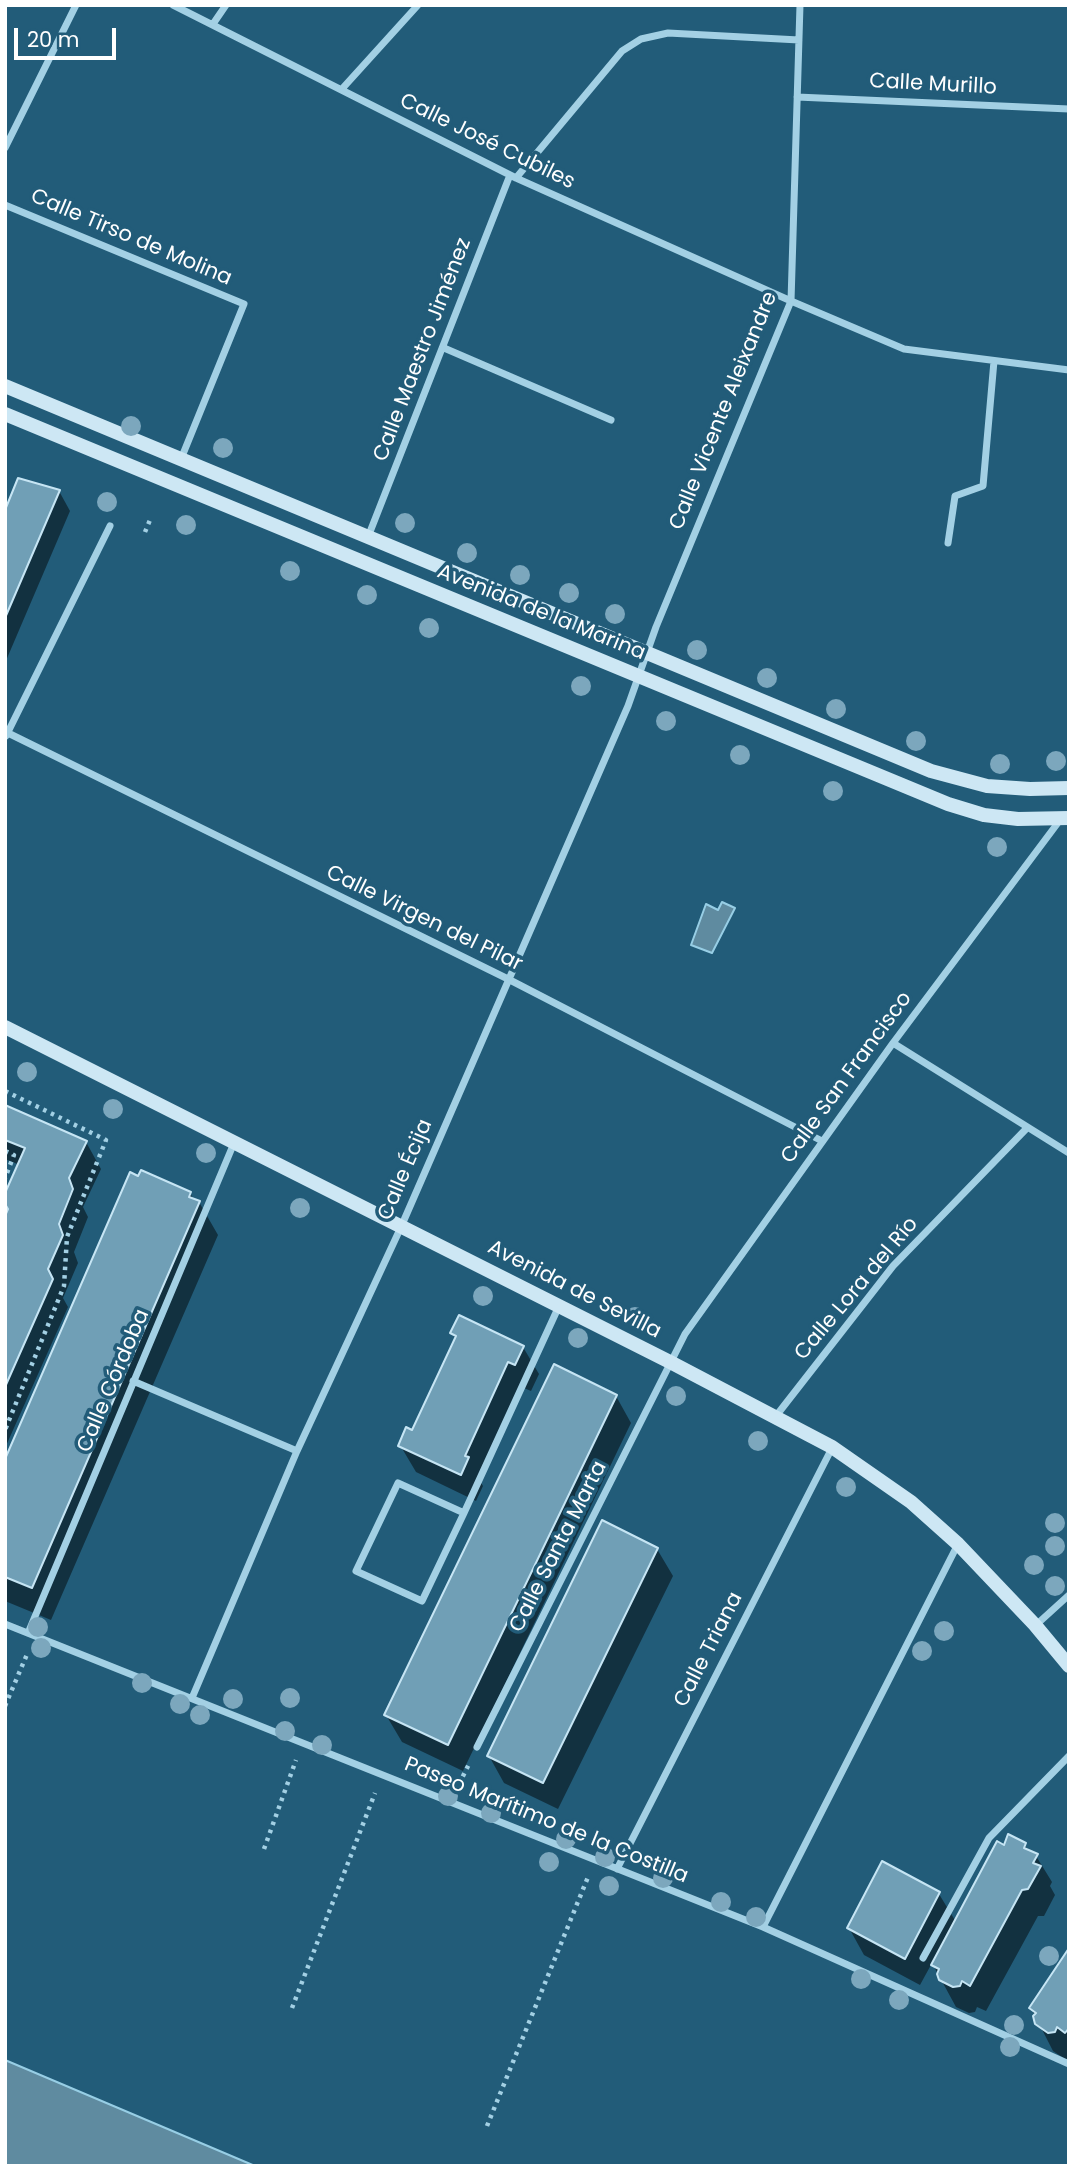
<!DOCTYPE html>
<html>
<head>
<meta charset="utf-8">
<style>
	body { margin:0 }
	#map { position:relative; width:1074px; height:2171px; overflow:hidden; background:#225c79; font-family:Poppins,sans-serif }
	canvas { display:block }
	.frame { position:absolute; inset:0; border:7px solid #fff; pointer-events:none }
	.scale { position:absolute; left:14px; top:28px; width:102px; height:32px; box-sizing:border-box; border:4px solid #fff; border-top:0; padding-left:9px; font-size:21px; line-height:24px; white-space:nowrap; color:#fff; -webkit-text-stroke:5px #225c79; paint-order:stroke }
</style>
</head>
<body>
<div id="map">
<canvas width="1074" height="2171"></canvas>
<div class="frame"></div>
<div class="scale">20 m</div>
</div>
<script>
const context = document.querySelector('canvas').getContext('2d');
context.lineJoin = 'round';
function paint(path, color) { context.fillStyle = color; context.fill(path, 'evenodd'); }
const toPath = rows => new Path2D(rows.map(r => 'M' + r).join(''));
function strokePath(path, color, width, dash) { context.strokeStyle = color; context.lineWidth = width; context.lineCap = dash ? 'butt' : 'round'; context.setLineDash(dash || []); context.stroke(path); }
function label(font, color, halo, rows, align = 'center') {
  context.font = font + ' Poppins,sans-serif'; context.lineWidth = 7; context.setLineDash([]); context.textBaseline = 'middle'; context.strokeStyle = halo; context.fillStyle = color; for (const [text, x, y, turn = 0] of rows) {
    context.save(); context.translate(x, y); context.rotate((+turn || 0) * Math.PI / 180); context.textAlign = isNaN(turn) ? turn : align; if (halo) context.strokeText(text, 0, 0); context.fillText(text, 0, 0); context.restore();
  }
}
const water = toPath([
	[722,902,735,908,712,953,691,945,706,904,718,910,722,902],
	[5,2060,255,2166,5,2166,5,2060]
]);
const shadow = toPath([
	[59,491,70,511,5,663,5,515],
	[5,1106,86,1142,101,1169,83,1207,88,1217,74,1252,78,1263,63,1298,68,1307,5,1448,5,1220,20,1165,5,1159],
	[190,1193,194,1200,199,1202,218,1235,51,1620,5,1601,5,1464],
	[452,1333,523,1347,539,1374,531,1391,524,1388,480,1481,483,1486,476,1501,416,1472,400,1445,413,1432,456,1340],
	[616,1396,631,1423,463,1771,402,1742,386,1715],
	[657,1549,673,1576,558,1809,504,1783,489,1756],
	[1024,1844,1029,1852,1036,1856,1052,1882,1050,1886,1055,1895,1044,1916,1038,1916,986,2011,977,2007,975,2012,969,2013,956,2007,932,1963,920,1985,864,1955,849,1928,939,1894,956,1922,1005,1847],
	[1069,1952,1069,2059,1065,2059,1053,2051,1031,2008]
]);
const building = toPath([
	[18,478,60,490,5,618,5,510,18,478],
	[5,1105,87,1141,69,1178,73,1189,59,1224,63,1235,48,1269,53,1279,5,1387,5,1216,8,1209,5,1204,5,1193,25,1148,5,1140,5,1105],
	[141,1170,191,1192,189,1197,200,1201,32,1588,5,1577,5,1459,130,1172,138,1176,141,1170],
	[459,1315,524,1346,515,1365,508,1362,465,1456,469,1457,461,1475,398,1446,406,1427,412,1430,456,1336,450,1333,459,1315],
	[554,1364,617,1395,448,1745,384,1715,554,1364],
	[602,1520,658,1548,543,1783,487,1756,602,1520],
	[1008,1834,1026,1843,1024,1848,1038,1854,1033,1863,1041,1866,1028,1889,1022,1890,970,1986,962,1981,960,1986,953,1987,939,1980,937,1974,939,1969,931,1965,997,1841,1004,1845,1008,1834],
	[882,1861,940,1892,905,1959,847,1928,882,1861],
	[1069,1948,1069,2028,1065,2033,1057,2027,1055,2032,1048,2033,1035,2024,1033,2016,1036,2013,1029,2008,1069,1948]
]);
const path = toPath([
	[145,532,150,520],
	[5,1091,106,1140,67,1237,64,1286,5,1430],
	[5,1151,14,1155,5,1178],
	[5,1706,28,1652],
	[459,1784,469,1764],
	[264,1849,296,1760],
	[292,2008,375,1793],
	[487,2126,588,1877]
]);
const street = toPath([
	[173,5,516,178,791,301,904,349,1069,370],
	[213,24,226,5],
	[341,90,418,5],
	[797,97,1069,109],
	[5,148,76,5],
	[516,178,622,51,641,39,668,33,799,40],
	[5,205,244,304,181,459],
	[444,348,611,420],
	[368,537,510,175],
	[948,543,955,496,983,486,994,361],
	[8,733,508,979,822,1141],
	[6,736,110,526],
	[893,1043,1069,1153],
	[133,1381,297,1451],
	[776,1416,893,1266,1027,1128],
	[464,1513,398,1483,356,1571,422,1601,464,1513,559,1306],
	[5,1624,763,1927,1069,2064],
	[1036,1625,1069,1595],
	[28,1633,234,1143],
	[192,1698,297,1451,401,1227,628,706,656,627,791,301,800,5],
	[477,1747,685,1334,893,1043,1060,820],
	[617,1869,832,1448],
	[763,1927,958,1544],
	[923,1958,989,1838,1069,1756]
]);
const secondary = toPath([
	[5,386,931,771,987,786,1030,789,1069,788],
	[5,414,948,804,984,815,1018,819,1069,818],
	[5,1027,672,1363,832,1447,911,1502,958,1544,1035,1625,1069,1666]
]);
const trees = [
	[131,426],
	[223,448],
	[107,502],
	[405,523],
	[186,525],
	[467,553],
	[290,571],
	[520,575],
	[569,593],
	[367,595],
	[615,614],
	[429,628],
	[697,650],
	[767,678],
	[581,686],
	[836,709],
	[666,721],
	[916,741],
	[740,755],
	[1056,761],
	[1000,764],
	[833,791],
	[997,847],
	[27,1072],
	[113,1109],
	[206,1153],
	[300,1208],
	[483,1296],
	[635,1317],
	[578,1338],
	[676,1396],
	[758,1441],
	[846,1487],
	[1055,1523],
	[1055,1546],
	[1034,1565],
	[1055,1586],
	[38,1627],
	[944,1631],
	[41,1648],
	[922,1651],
	[142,1683],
	[290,1698],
	[233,1699],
	[180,1704],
	[200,1715],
	[285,1731],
	[322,1745],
	[448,1796],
	[491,1813],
	[566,1839],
	[605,1857],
	[549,1862],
	[663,1878],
	[609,1886],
	[721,1902],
	[756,1917],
	[1049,1956],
	[861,1979],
	[899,2000],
	[1014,2025],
	[1010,2047]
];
const streetNames = [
	["Calle Murillo",933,85,3],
	["Calle José Cubiles",487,142,26],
	["Calle Tirso de Molina",131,238,23],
	["Calle Maestro Jiménez",423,350,-69],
	["Calle Vicente Aleixandre",724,411,-68],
	["Avenida de la Marina",541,613,22],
	["Calle Virgen del Pilar",424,919,26],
	["Calle San Francisco",847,1078,-54],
	["Calle Écija",406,1170,-67],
	["Calle Lora del Río",857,1289,-50],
	["Avenida de Sevilla",574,1290,27],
	["Calle Córdoba",114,1381,-67],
	["Calle Santa Marta",559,1547,-63],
	["Calle Triana",709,1650,-63],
	["Paseo Marítimo de la Costilla",546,1821,22]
];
paint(water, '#5f8ba0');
strokePath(water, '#97cee5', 2);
paint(shadow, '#0007');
paint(building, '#709fb6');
strokePath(building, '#c6e5f4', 2);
strokePath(path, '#a3d0e4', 4.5, [3.5, 5]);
strokePath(street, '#a3d0e4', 7);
strokePath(secondary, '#cde7f4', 14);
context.fillStyle = '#7ca7bd';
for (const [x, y] of trees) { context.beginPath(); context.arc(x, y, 10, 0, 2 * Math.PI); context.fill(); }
label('21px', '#fff', '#225c79', streetNames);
</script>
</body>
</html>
